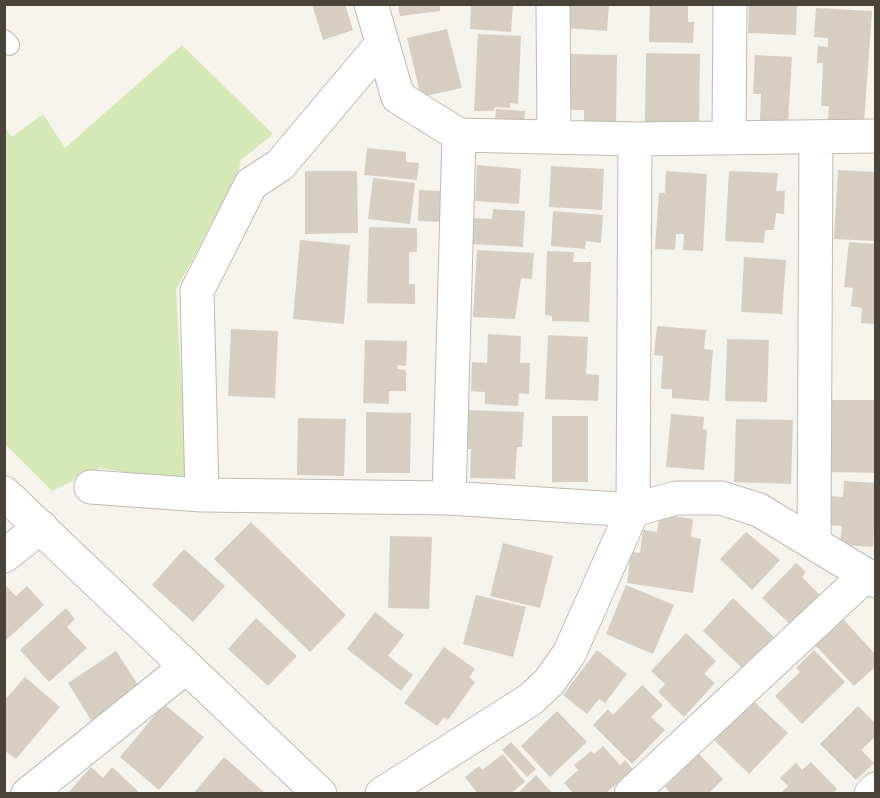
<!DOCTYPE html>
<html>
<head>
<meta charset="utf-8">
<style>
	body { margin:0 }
	#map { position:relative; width:880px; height:798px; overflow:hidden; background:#f6f2ec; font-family:"PT Sans Narrow",sans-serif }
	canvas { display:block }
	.frame { position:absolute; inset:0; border:6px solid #4a4339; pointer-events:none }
</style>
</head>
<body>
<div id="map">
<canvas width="880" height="798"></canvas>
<div class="frame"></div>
</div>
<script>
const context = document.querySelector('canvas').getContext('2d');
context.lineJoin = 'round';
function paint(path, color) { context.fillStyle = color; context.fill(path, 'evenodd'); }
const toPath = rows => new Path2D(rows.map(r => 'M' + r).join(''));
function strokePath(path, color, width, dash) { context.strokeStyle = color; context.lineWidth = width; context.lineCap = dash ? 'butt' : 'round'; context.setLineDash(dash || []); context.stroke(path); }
const green = toPath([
	[182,45,273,134,240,161,239,172,176,290,187,473,177,481,100,468,52,491,5,444,4,127,12,137,43,114,65,148]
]);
const building = toPath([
	[312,4,345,4,353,30,323,40],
	[471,4,513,4,511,32,470,29],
	[567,4,609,4,607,31,566,28],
	[749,4,797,4,796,35,748,33],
	[398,5,440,5,440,11,400,16],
	[650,5,688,5,688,22,694,22,693,43,649,42],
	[816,8,872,11,864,123,828,120,829,106,821,106,823,63,817,63,818,46,828,47,828,38,814,37],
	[447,29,462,88,421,97,407,38],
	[478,34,521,36,518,104,510,103,510,108,494,107,494,111,474,111],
	[646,53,700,54,699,124,645,123],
	[571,54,617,55,616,122,584,121,584,110,570,110],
	[755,55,792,57,788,122,760,120,761,94,753,94],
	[496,109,525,111,524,125,495,123],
	[367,148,406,152,406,162,419,163,417,180,364,175],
	[477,165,521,169,519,204,475,201],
	[551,166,604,169,602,210,549,207],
	[838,170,876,172,875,241,834,239],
	[305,171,357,171,358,233,305,234],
	[666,171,707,174,703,251,683,250,684,234,676,234,675,250,655,249,659,193,665,193],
	[729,171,778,173,776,191,785,191,784,214,776,213,774,230,765,230,764,243,725,241],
	[373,178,415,183,410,224,368,219],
	[419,190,442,191,441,222,418,221],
	[493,209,525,211,523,247,472,244,473,218,492,219],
	[553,211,603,215,601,243,586,241,585,249,551,246],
	[369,227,417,228,417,252,409,252,409,284,415,284,415,304,367,303],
	[300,240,350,245,344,324,293,319],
	[849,242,876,244,876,324,861,323,862,308,851,306,853,288,844,287],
	[477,250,534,253,532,279,521,278,515,319,473,317],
	[547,251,574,252,573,262,591,262,589,322,552,321,552,316,545,315],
	[744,257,786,260,782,314,741,312],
	[657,326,706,330,704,349,713,350,709,401,672,398,672,389,661,389,663,356,654,355],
	[231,329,278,331,275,398,228,396],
	[488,334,521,336,520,363,530,363,529,394,519,393,518,406,485,404,485,392,471,391,472,362,487,363],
	[548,335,588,337,586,374,599,375,598,401,545,399],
	[727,339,769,340,767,402,725,401],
	[365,340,407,341,406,366,398,365,397,369,406,370,406,391,389,391,389,404,363,403],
	[829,400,876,400,876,473,829,472],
	[465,410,524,412,522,447,517,447,515,479,470,478,471,449,463,449],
	[366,412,411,413,410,473,366,473],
	[671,414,704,417,703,429,707,430,704,470,666,467],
	[552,416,588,416,588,482,552,482],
	[298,418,346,419,344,476,297,475],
	[736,419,793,420,791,484,734,482],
	[844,481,876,483,873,547,840,545,842,526,826,525,828,496,843,497],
	[660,514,693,519,691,537,701,539,693,593,627,583,631,552,640,553,643,530,657,532],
	[251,522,346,615,310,652,214,559],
	[746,532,780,560,752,590,720,559],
	[390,536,432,537,429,609,388,608],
	[503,543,553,556,540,608,490,596],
	[184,549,225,586,193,622,152,585],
	[796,563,806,572,802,577,821,596,792,626,762,598],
	[4,584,16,596,27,586,44,605,4,642],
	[626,585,674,605,653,654,606,634],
	[476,595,526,607,513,657,463,644],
	[733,598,774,637,744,670,703,631],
	[66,608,75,619,67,627,87,648,49,682,20,650],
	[375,612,404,635,388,656,413,675,401,691,347,649],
	[256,618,297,656,268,686,228,649],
	[843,619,876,655,876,666,854,686,815,645],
	[686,633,716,661,704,674,715,683,684,717,658,692,665,684,651,671],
	[444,647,475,669,469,677,475,682,448,720,444,717,437,726,404,703],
	[597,650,627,674,605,703,599,699,587,714,563,695],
	[814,650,845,682,802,724,775,696,800,672,796,668],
	[116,651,140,688,91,720,68,683],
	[25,677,60,707,16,759,4,750,4,701],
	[642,685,663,705,651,717,665,730,632,764,593,725,608,709,613,715],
	[750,698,788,733,749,774,712,738],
	[164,704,204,737,159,790,120,757],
	[858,706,876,724,876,736,861,750,874,763,856,780,820,744],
	[557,711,587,742,550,777,521,746],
	[511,742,536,769,527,777,502,750],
	[603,746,620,765,625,760,637,774,625,785,621,780,605,794,574,794,564,783,578,770,574,765,591,751,594,754],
	[503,754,525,782,510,794,478,794,465,777,479,766,482,770],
	[699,754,723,779,708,794,671,794,665,787],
	[224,757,266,794,193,794],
	[811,762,837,789,832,794,780,794,788,786,780,778,796,763,802,770],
	[91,767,103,778,112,767,141,794,67,794],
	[536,775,553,794,517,794]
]);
const service = toPath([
	[4,40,9,45]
]);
const minor = toPath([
	[371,4,398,97,459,135,635,139,876,136],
	[553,4,554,137],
	[729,138,730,4],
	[91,487,202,495,449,498,633,510,676,498,721,498,759,510,876,581],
	[202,495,197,291,251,184,280,165,382,44],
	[449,498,459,135],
	[814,542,816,137],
	[4,556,41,527],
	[28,794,186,667],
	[382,794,531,699,549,682,569,654,633,510,635,139],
	[631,794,866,575],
	[871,794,876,789]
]);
const tertiary = toPath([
	[4,493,320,794]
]);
paint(green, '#d4e9b5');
paint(building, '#d7cec1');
strokePath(service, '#c1baae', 22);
strokePath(minor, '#c1baae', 35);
strokePath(tertiary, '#c1baae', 35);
strokePath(service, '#fff', 20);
strokePath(minor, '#fff', 33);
strokePath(tertiary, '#fff', 33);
</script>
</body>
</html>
